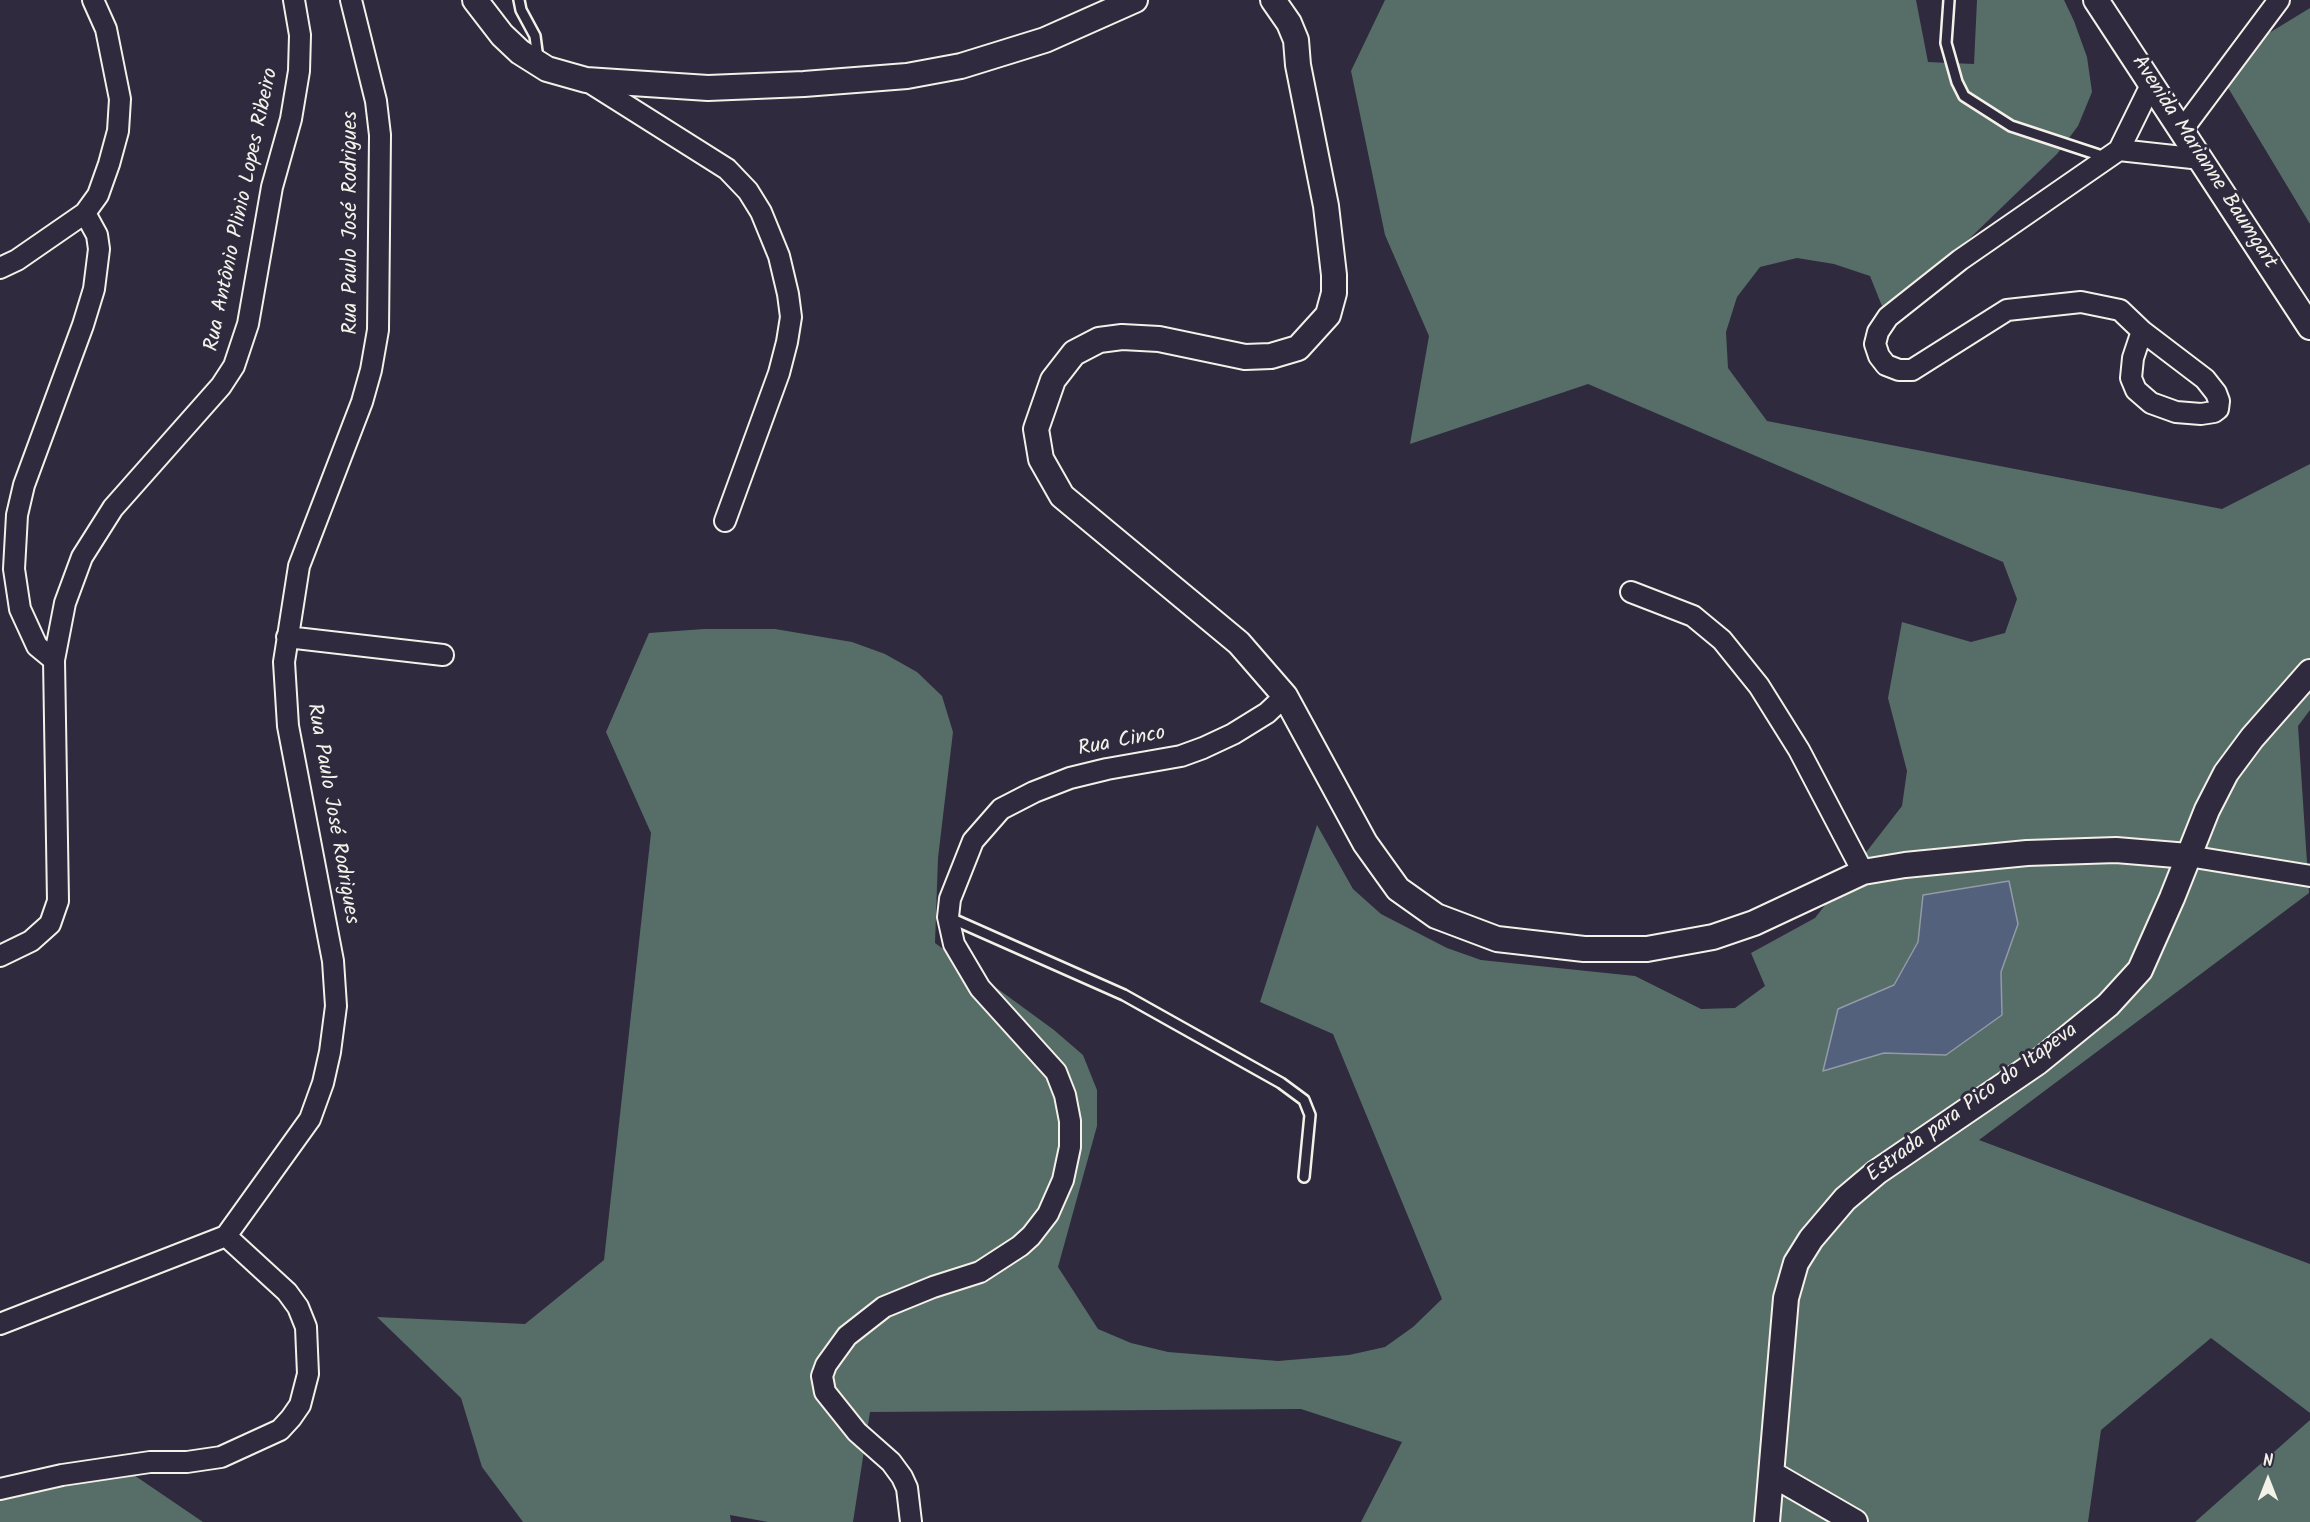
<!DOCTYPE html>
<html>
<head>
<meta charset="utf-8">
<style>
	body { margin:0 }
	#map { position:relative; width:2310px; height:1522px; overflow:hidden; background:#2f2a3d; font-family:Kalam,sans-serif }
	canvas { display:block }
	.north { position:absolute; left:2238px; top:1450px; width:60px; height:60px; -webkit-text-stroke:4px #2f2a3d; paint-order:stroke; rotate:0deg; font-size:16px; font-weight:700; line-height:24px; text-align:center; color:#f4f1e8 }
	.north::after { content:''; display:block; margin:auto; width:21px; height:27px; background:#f4f1e8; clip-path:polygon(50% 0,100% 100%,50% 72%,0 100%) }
</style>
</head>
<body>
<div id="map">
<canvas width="2310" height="1522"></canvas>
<div class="north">N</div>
</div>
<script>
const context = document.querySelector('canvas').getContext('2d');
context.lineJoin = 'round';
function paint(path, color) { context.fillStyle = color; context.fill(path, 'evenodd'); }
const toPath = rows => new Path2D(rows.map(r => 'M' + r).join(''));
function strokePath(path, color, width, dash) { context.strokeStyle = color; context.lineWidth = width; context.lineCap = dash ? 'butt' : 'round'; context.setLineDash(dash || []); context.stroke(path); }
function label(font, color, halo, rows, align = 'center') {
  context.font = font + ' Kalam,sans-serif'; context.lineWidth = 6; context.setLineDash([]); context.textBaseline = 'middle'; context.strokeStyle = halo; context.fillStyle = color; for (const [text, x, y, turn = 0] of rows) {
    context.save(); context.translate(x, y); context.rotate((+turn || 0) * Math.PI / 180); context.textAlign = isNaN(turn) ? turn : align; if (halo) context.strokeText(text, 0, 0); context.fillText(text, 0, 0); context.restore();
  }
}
const green = toPath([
	[1385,0,1916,0,1928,62,1974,64,1977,0,2064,0,2074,21,2087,57,2092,92,2078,126,2057,154,1969,239,1884,311,1870,276,1834,264,1797,258,1760,267,1737,297,1726,332,1728,368,1767,421,2222,509,2310,464,2310,710,2298,726,2309,893,1979,1140,2310,1264,2310,1413,2211,1338,2101,1430,2088,1522,1361,1522,1402,1442,1301,1409,870,1412,853,1522,768,1522,730,1515,731,1522,523,1522,482,1467,461,1398,377,1317,525,1324,604,1260,651,833,606,732,649,633,704,629,775,629,852,642,885,654,917,672,942,696,953,732,938,858,935,943,1054,1030,1083,1055,1097,1090,1097,1126,1058,1267,1098,1329,1131,1343,1168,1352,1278,1361,1349,1355,1385,1347,1413,1327,1442,1299,1333,1034,1260,1002,1317,825,1353,889,1381,914,1447,948,1481,960,1635,976,1701,1009,1735,1008,1765,986,1751,953,1815,918,1902,806,1907,771,1888,698,1902,622,1971,642,2005,633,2017,599,2003,562,1588,384,1410,444,1429,336,1385,235,1351,71],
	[1923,895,2018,924,2001,972,2002,1015,1946,1055,1884,1053,1838,1009,1894,985,1918,942],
	[2310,8,2310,224,2215,66],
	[2310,1420,2310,1522,2195,1522],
	[125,1469,203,1522,0,1522,0,1482]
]);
const water = toPath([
	[2009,881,2018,924,2001,972,2002,1015,1946,1055,1884,1053,1823,1071,1838,1009,1894,985,1918,942,1923,895,2009,881]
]);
const service = toPath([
	[519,0,521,10,535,36,538,59],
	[1949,0,1946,43,1957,82,1964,96,2011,126,2105,157],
	[948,917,1124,995,1281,1083,1304,1100,1310,1115,1304,1177]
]);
const minor = toPath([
	[586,80,727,169,748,191,761,212,779,256,788,294,791,317,787,342,779,373,725,521],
	[2151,85,2119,150,2201,159],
	[2182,130,2279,0],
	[2119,150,1960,260,1888,317,1878,332,1875,344,1879,356,1886,365,1899,370,1912,370,2007,310,2081,302,2120,310,2142,331,2205,379,2216,393,2219,401,2218,409,2214,412,2201,414,2176,412,2151,403,2136,390,2131,378,2133,358,2142,331],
	[0,268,17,260,85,213,98,195,109,164,118,131,120,99,106,29,93,0],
	[1631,592,1693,616,1722,640,1759,686,1799,750,1863,872],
	[287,637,443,655],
	[54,660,37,646,20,609,14,569,17,515,24,485,83,325,94,289,99,249,97,235,85,213],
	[2188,856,2310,876],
	[0,956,31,941,50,924,58,901,54,660,65,603,82,557,113,508,221,386,234,366,248,324,272,187,291,119,299,71,300,35,294,0],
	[0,1324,226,1236,310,1119,323,1083,330,1052,336,1006,333,961,288,726,284,662,299,566,362,402,371,370,378,330,380,135,376,101,351,0],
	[0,1489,62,1475,150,1462,187,1462,221,1457,280,1430,291,1418,300,1405,308,1374,306,1327,298,1307,287,1292,226,1236],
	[911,1522,907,1488,902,1477,891,1462,857,1432,825,1392,822,1376,826,1365,847,1336,884,1307,933,1287,980,1272,1020,1246,1031,1236,1048,1214,1063,1180,1070,1147,1070,1121,1065,1095,1056,1072,980,988,954,944,948,917,950,899,973,841,1001,809,1034,792,1070,778,1107,769,1181,756,1203,748,1233,734,1267,713,1285,696]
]);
const tertiary = toPath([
	[475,0,502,35,520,52,547,69,586,80,708,88,804,84,907,76,961,66,1045,40,1135,0],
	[1273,0,1289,23,1296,40,1298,65,1326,206,1334,275,1334,293,1328,315,1298,348,1271,356,1245,357,1159,339,1122,337,1099,340,1074,353,1053,380,1036,429,1041,459,1062,496,1239,643,1285,696,1365,843,1398,889,1436,916,1497,939,1584,949,1647,949,1713,937,1754,923,1863,872,1905,865,2027,853,2116,850,2188,856],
	[2096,0,2310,327],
	[1772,1474,1855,1522],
	[1767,1522,1786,1298,1796,1263,1811,1239,1845,1199,1877,1172,2038,1062,2108,1005,2140,970,2172,898,2207,810,2226,773,2252,738,2310,672]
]);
const streetNames = [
	["Avenida Marianne Baumgart",2203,163,57],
	["Rua Antônio Plinio Lopes Ribeiro",243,210,-78],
	["Rua Paulo José Rodrigues",352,223,-90],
	["Rua Cinco",1122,743,-11],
	["Rua Paulo José Rodrigues",331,814,80],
	["Estrada para Pico do Itapeva",1973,1104,-36]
];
paint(green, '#576d68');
paint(water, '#53617d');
strokePath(water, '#939ba8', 1.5);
strokePath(service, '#f4f1e8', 14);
strokePath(minor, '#f4f1e8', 24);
strokePath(tertiary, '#f4f1e8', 28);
strokePath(service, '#2f2a3d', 9);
strokePath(minor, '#2f2a3d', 20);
strokePath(tertiary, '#2f2a3d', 24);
label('21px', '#f4f1e8', '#2f2a3d', streetNames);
</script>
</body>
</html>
